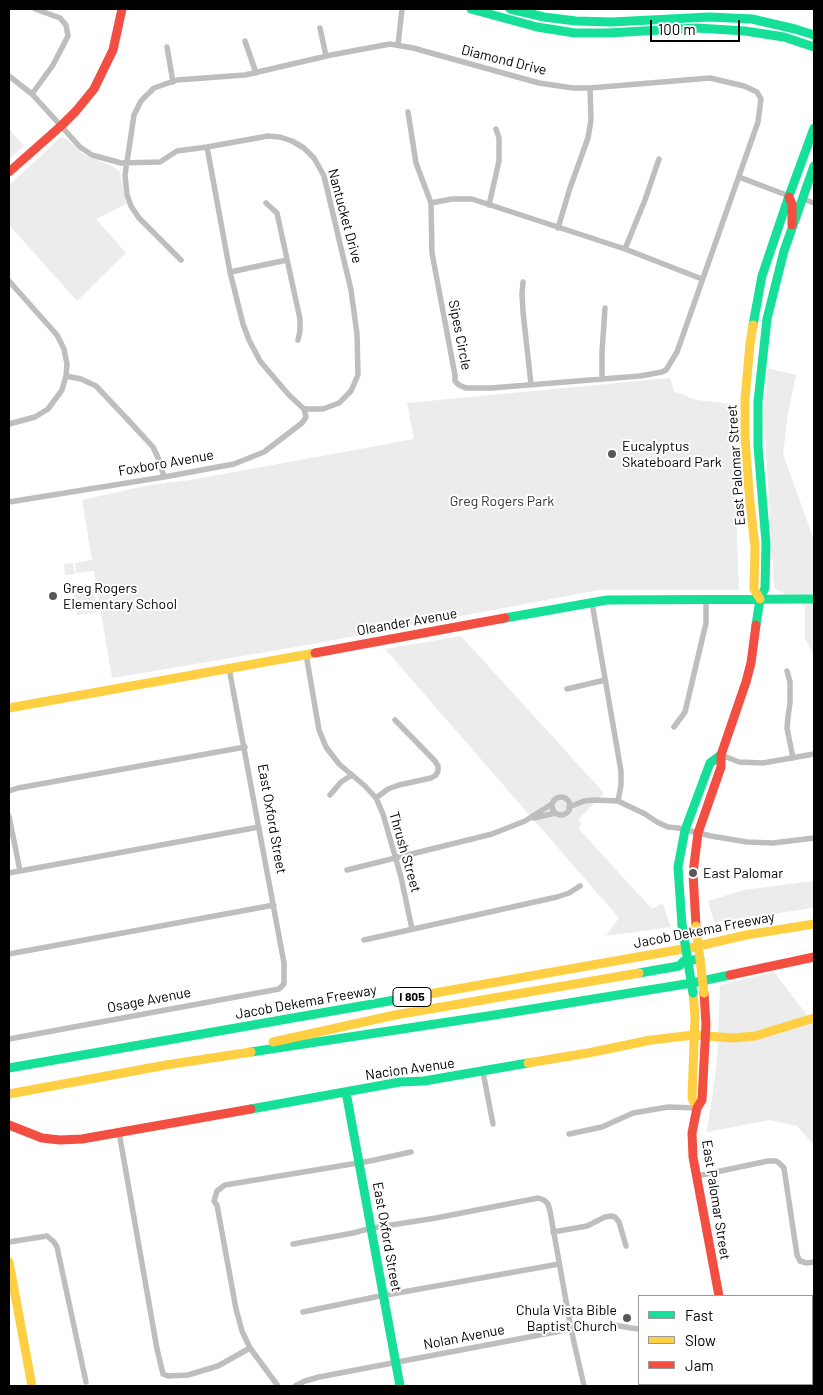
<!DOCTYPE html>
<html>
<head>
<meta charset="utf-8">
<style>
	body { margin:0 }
	#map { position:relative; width:823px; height:1395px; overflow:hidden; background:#fff; font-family:Barlow,sans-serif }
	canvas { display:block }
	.frame { position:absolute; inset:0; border:10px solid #000; pointer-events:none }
	.legend { position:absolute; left:638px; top:1295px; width:175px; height:90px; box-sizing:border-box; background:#fff; border:1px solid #999; margin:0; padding:6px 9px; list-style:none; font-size:15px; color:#000 }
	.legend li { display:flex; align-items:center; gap:10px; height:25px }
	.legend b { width:25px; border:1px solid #999 }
	.scale { position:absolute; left:650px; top:20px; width:90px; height:22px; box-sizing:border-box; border:2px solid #000; border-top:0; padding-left:6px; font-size:15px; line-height:18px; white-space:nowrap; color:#000; -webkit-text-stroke:4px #fff; paint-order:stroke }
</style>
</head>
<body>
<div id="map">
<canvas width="823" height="1395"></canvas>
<div class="frame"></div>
<ul class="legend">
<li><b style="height:6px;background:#16e098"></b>Fast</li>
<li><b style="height:6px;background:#ffcf43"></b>Slow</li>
<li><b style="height:6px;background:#f24e42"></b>Jam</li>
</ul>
<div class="scale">100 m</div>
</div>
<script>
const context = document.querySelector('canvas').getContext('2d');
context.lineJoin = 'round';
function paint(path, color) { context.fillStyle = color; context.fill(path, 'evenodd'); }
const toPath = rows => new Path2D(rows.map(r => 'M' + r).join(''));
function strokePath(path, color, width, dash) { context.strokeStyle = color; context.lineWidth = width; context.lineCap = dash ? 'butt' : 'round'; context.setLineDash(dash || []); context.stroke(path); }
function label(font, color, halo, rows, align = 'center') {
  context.font = font + ' Barlow,sans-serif'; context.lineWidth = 4; context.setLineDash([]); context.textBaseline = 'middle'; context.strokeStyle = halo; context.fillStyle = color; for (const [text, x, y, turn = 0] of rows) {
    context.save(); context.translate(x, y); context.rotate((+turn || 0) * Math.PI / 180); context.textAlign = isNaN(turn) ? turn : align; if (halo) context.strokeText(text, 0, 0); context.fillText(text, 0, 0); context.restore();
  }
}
const green = toPath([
	[9,129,24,146,9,159],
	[61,136,69,141,83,154,112,166,120,172,126,204,96,219,126,253,77,301,9,225,9,185,41,156],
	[767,368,796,375,788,413,783,454,814,540,814,656,805,639,805,606,774,588,764,417],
	[670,378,674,391,696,400,732,404,739,590,599,590,302,646,112,678,94,571,76,573,75,563,92,560,82,500,149,485,191,480,414,439,407,403],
	[73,563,75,574,65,575,64,564],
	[94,589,97,612,77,615,74,592],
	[461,636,604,793,578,820,582,824,578,828,651,908,657,907,658,905,663,904,671,927,606,936,619,918,385,649],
	[814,881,814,908,714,922,708,901,744,890],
	[774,972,814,1024,814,1145,797,1126,770,1120,707,1132,717,1062,720,985]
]);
const street = toPath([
	[320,28,326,56],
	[245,41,256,73],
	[398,45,402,9],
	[167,47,173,82],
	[9,76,32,94,80,147,92,155,121,163,160,162,177,151,207,147,268,136,280,137,292,141,304,148,314,158,324,176,351,290,357,334,358,375,351,391,339,403,323,409,304,409],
	[32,94,53,65,68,36,66,25,60,18,35,9],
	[207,147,230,272,243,324,249,340,260,361,288,394,304,409],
	[739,177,789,196],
	[803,199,814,203],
	[266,203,277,213,300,319,300,331,298,340],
	[431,203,452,199,472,199,625,249,702,279],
	[489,205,499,161,499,138,496,129],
	[558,228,570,188,588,138,591,120,590,88],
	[625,249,645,200,659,159],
	[181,260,139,218,131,206,127,195,125,175,134,115,141,101,154,88,177,80,245,75,331,55,390,44,413,48,539,83,573,88,590,88,710,78,744,86,757,92,761,99,758,122,677,352,666,370,662,372,640,376,491,388,466,388,459,385,455,381,455,375,432,253,431,203,416,163,408,112],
	[230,272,287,260],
	[9,281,57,335,64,349,67,364,66,376,62,390,48,409,35,417,9,424],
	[523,282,522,294,523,312,531,384],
	[66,376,81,379,96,386,130,422,153,447,159,460,164,477],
	[602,378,602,352,605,308],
	[9,502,164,477,234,464,264,452,302,423,306,417,304,409],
	[592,603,621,771,621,785,618,801],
	[306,654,319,730,326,747,339,764,365,786,376,798,383,814,401,877,412,929],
	[787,671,790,682,790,703,788,717,787,728,793,758],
	[567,689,605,680],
	[674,727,685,712,706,623,706,599],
	[721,755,739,762,763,763,814,754],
	[9,791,18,788,245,747],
	[330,795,341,782,352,775],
	'552 806a9 9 0 1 1 18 0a9 9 0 1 1-18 0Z',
	[376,798,388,789,399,785,431,778,436,775,438,771,438,766,435,761,395,720],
	[569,807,584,801,595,800,618,801,645,814,657,822,668,827,678,828,711,836,747,842,773,843,814,838],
	[9,816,20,871],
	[534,818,555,813],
	[347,870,492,834,525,821,552,804],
	[9,873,259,827],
	[364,940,557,897,569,893,580,886],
	[9,954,274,905],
	[9,1039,279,989,284,984,284,963,229,668],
	[483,1072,493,1124],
	[119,1132,157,1349,163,1374,168,1376,188,1375,218,1366,250,1348],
	[569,1134,602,1127,633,1113,668,1107,697,1108],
	[697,1176,768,1161,776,1161,779,1163,784,1168,797,1255,800,1261,807,1263,814,1262],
	[553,1232,587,1226,605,1217,611,1216,615,1217,619,1222,626,1246],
	[9,1242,47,1236,54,1242,57,1247,86,1382],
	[293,1244,353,1233,372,1228,436,1218,523,1201,538,1198,544,1200,548,1204,550,1211,571,1329,584,1386],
	[303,1312,375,1297,559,1264],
	[278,1386,250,1348,242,1331,236,1309,217,1205,214,1201,217,1191,225,1185,370,1161,411,1152],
	[295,1386,305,1381,319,1377,571,1329,614,1325,631,1328,639,1329]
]);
const fast = toPath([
	[471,9,537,27,575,33,608,33,697,28,745,31,784,37,814,47],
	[510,9,544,17,576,21,612,22,709,17,752,19,795,29,814,35],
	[753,325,762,276,789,196,814,128],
	[505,618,607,600,814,599],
	[756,625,760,599,765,588,766,543,758,446,758,402,767,319,784,251,814,166],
	[682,925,678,867,685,830,710,763,721,755],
	[639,973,679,966,684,961,700,959],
	[251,1052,501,1014,692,983,730,975],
	[9,1068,429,994],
	[346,1092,400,1386],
	[251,1109,400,1082,424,1081,528,1063]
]);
const slow = toPath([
	[753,325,750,344,745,399,745,436,749,493,755,547,754,589,760,599],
	[9,708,315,653],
	[693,993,695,1016,692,1098,697,1108],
	[429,994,694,947,746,935,814,924],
	[273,1042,395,1015,639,973],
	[528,1063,588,1053,651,1040,694,1035,733,1038,755,1036,814,1018],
	[9,1094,166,1065,251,1052],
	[9,1262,32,1386],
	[735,1384,735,1386]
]);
const jam = toPath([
	[9,172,62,125,76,111,94,89,113,50,122,9],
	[789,197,792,204,792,225],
	[315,653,505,618],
	[696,926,693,873,698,833,721,767,721,755,746,682,751,663,756,625],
	[730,975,814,957],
	[704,993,706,1024,702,1100,697,1108,692,1133,693,1157,719,1296],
	[9,1125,42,1138,60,1140,82,1139,251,1109]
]);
const fastBridge = toPath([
	[682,925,693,993]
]);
const slowBridge = toPath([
	[696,926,704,993]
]);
const markers = [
	[612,454,5,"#595959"],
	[53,596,5,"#595959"],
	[693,873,5,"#595959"],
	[627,1318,5,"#595959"]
];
const shields = [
	[412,997,38]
];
const shieldNames = [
	["I 805",412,997]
];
const streetNames = [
	["Diamond Drive",504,60,14],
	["Nantucket Drive",345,216,75],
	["Sipes Circle",460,335,79],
	["Foxboro Avenue",166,463,-10],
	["East Palomar Street",736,465,-94],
	["Oleander Avenue",407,622,-10],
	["East Oxford Street",272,819,80],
	["Thrush Street",405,852,74],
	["Jacob Dekema Freeway",704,930,-11],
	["Osage Avenue",149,1000,-11],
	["Jacob Dekema Freeway",306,1002,-10],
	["Nacion Avenue",410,1069,-8],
	["East Palomar Street",716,1200,81],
	["East Oxford Street",387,1237,80],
	["Nolan Avenue",464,1337,-11]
];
const poiNames = [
	["Eucalyptus",622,446],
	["Skateboard Park",622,462],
	["Greg Rogers",63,588],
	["Elementary School",63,604],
	["East Palomar",703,873],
	["Chula Vista Bible",617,1310,"right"],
	["Baptist Church",617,1326,"right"]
];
const parkNames = [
	["Greg Rogers Park",502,501]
];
paint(green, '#ececec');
strokePath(street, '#bebebe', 5.5);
strokePath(fast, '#16e098', 9);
strokePath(slow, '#ffcf43', 9);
strokePath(jam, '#f24e42', 9);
strokePath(fastBridge, '#16e098', 9);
strokePath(slowBridge, '#ffcf43', 9);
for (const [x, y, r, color] of markers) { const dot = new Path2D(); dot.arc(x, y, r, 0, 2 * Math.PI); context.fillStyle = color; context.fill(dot); strokePath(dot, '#fff', 2); }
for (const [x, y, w] of shields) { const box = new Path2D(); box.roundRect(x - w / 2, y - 9.5, w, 19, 4); context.fillStyle = '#fff'; context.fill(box); strokePath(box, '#000', 1); }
label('bold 12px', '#000', null, shieldNames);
label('14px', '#000', '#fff', streetNames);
label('14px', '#000', '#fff', poiNames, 'left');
label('14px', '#333', '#fff', parkNames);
</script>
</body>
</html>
